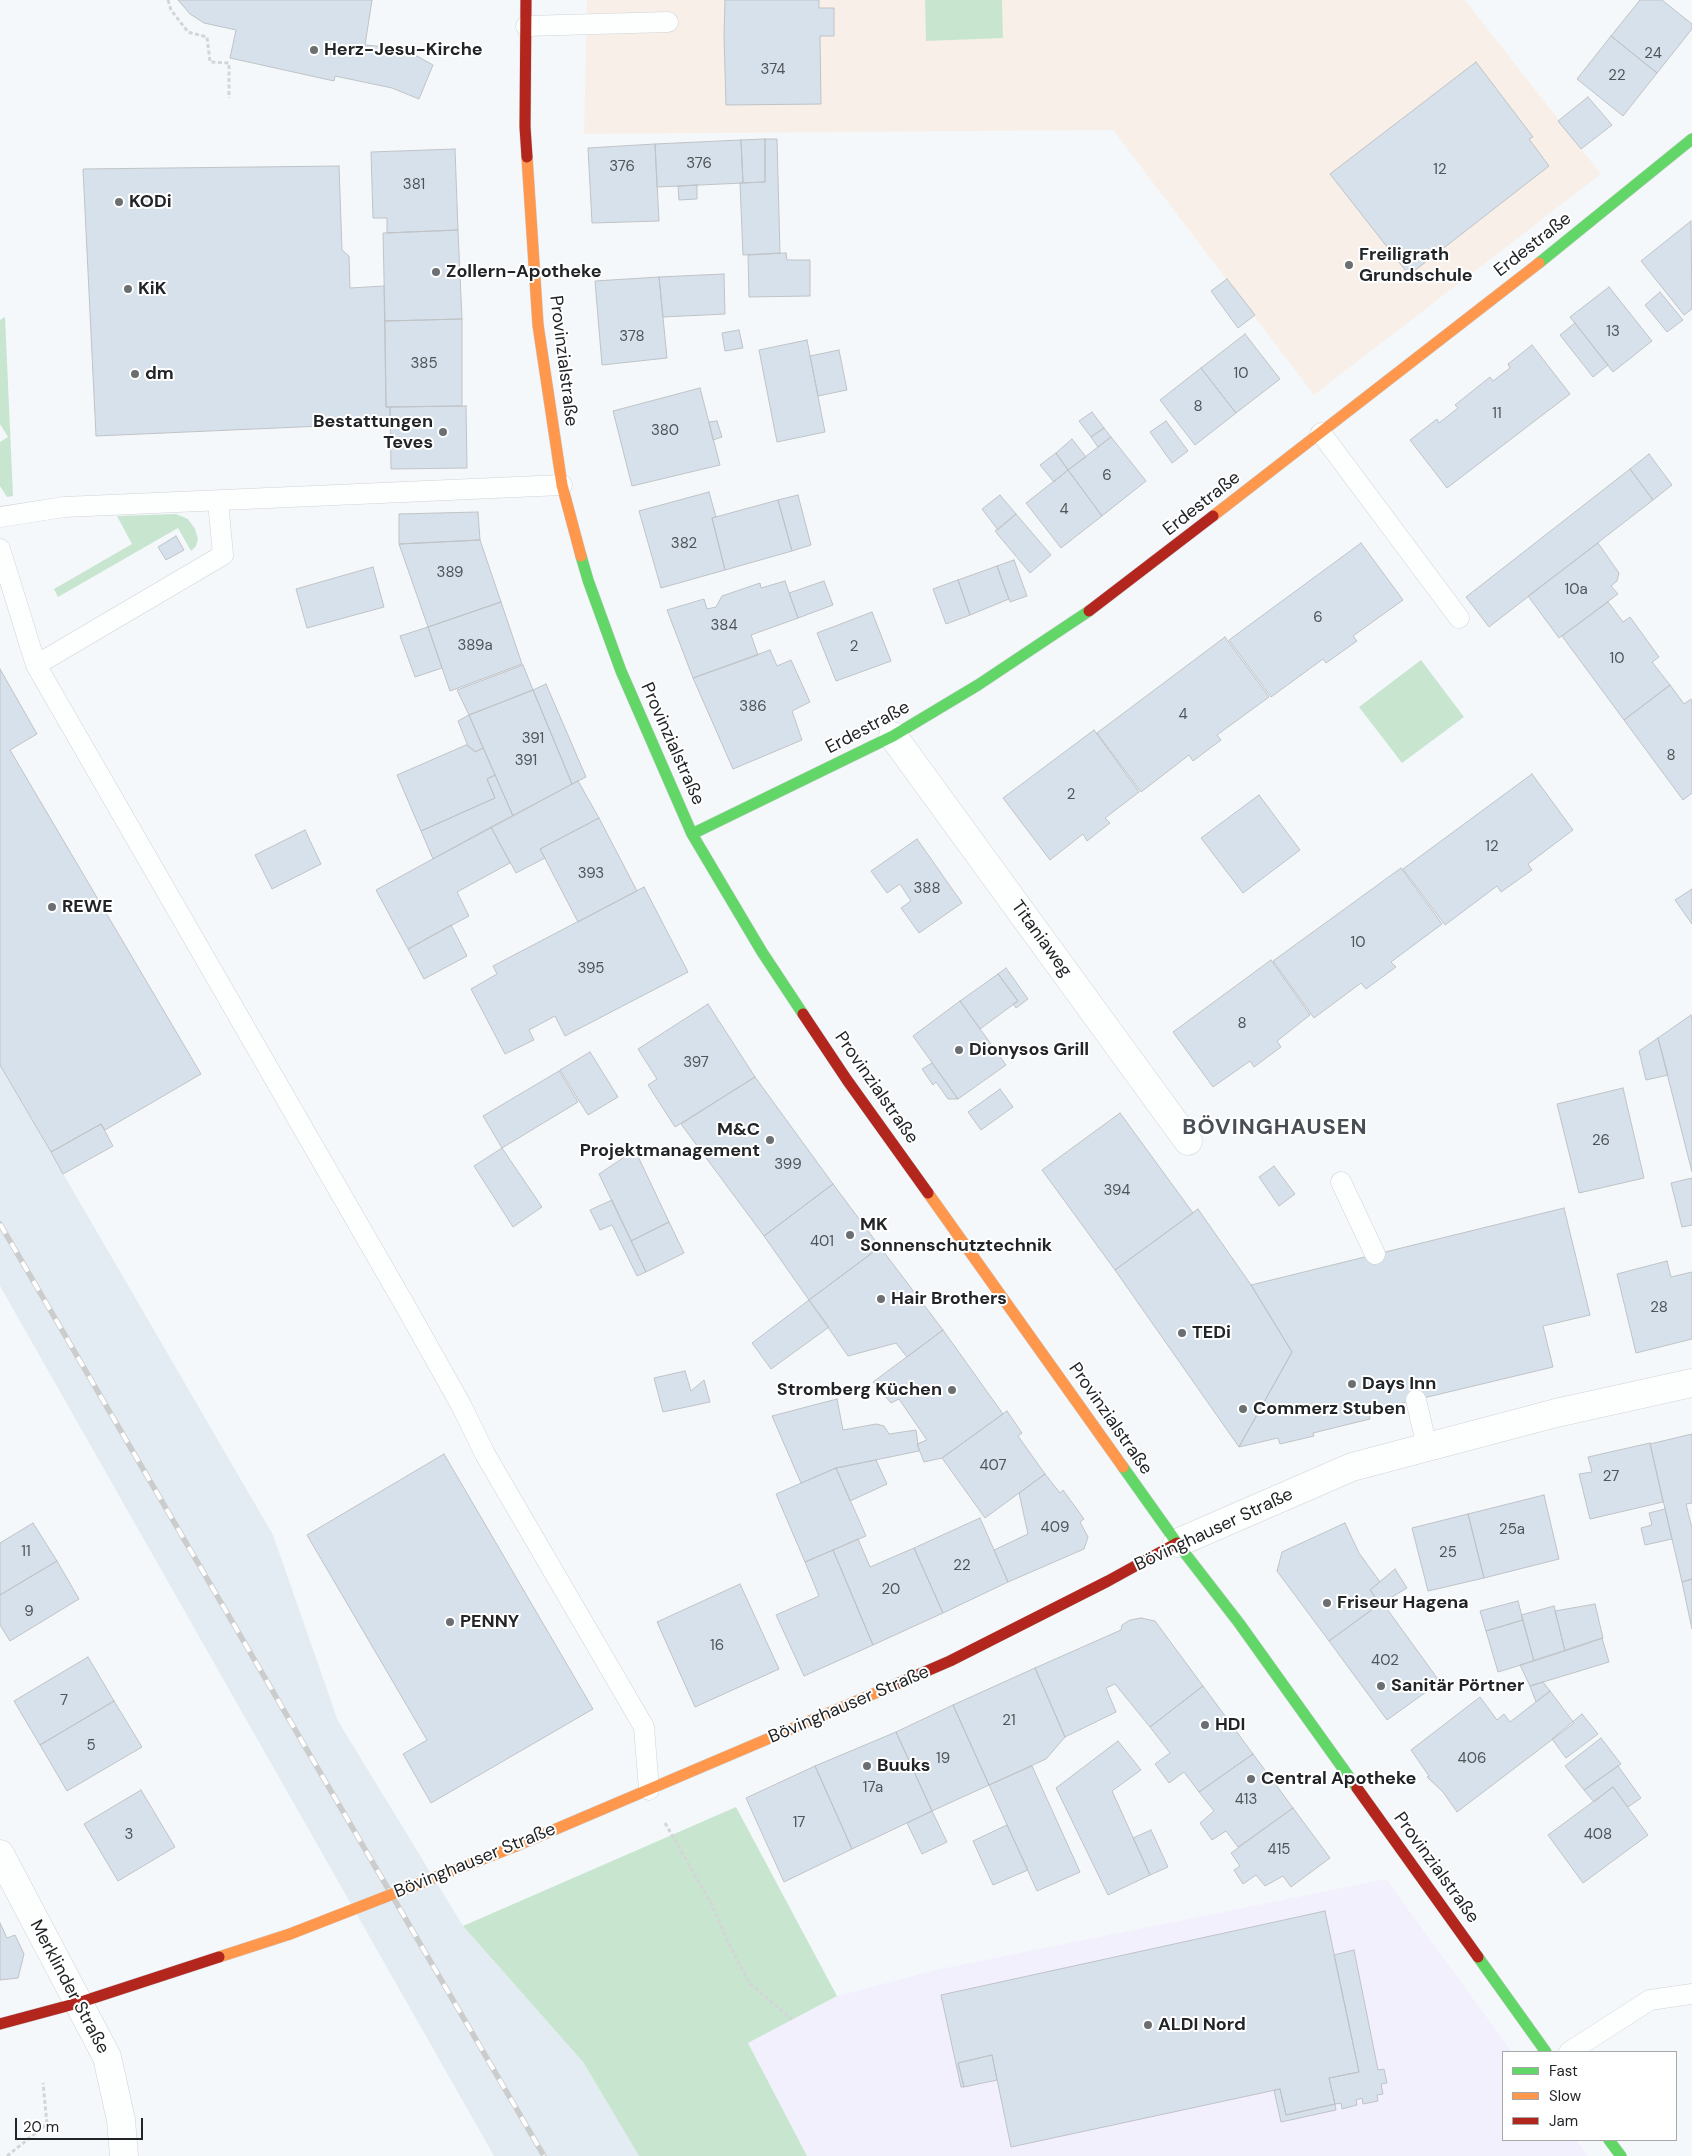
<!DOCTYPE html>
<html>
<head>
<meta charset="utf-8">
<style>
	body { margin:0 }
	#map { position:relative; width:1692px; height:2156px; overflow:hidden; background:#f4f8fb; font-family:"DM Sans",sans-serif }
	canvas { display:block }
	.legend { position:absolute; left:1502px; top:2051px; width:175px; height:90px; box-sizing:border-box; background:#fff; border:1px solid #a7a8a9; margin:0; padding:6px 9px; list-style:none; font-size:15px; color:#222527 }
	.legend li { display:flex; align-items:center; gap:10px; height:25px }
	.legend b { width:25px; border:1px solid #a7a8a9 }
	.scale { position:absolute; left:15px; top:2118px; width:128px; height:22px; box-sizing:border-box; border:2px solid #222527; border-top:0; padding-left:6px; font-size:15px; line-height:18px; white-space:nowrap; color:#222527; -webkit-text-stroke:4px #fff; paint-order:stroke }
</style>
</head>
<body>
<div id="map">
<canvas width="1692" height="2156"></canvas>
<ul class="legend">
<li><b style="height:6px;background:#63d668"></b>Fast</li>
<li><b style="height:6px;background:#ff974d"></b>Slow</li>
<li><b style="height:6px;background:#b3261e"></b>Jam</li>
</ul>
<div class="scale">20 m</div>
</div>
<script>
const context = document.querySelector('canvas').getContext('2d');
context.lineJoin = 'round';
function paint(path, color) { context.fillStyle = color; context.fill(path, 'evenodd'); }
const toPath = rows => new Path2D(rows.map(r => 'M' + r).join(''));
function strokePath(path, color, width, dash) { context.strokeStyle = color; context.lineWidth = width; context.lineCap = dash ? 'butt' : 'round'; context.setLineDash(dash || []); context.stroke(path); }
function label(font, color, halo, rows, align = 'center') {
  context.font = font + ' "DM Sans",sans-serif'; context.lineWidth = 4; context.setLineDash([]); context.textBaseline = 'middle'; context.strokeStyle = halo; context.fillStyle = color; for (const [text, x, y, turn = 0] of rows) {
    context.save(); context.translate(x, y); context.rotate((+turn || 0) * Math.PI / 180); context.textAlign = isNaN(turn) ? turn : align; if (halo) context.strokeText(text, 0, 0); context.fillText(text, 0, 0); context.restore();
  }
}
const commercial = toPath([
	[1386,1879,1512,2052,1503,2052,1503,2140,1576,2140,1588,2156,807,2156,748,2043,837,1996,936,1970]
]);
const built = toPath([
	[0,1065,273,1535,338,1721,463,1926,583,2062,639,2156,494,2156,0,1286]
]);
const education = toPath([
	[587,0,1465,0,1601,174,1314,395,1113,130,584,134]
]);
const green = toPath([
	[925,0,1002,0,1003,38,926,41],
	[5,317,13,496,7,497,0,486,0,442,8,437,0,424,0,320],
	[176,514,188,519,195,529,198,539,196,546,191,551,178,528,58,597,54,589,132,544,117,516],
	[1421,660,1464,717,1402,763,1359,707],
	[736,1807,837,1996,748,2043,807,2156,639,2156,583,2062,463,1926]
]);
const building = toPath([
	[372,0,365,45,398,48,397,53,417,56,433,65,419,99,392,88,335,76,334,81,230,58,236,30,204,23,190,14,178,0,372,0],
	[725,0,819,0,819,8,834,8,834,36,820,36,821,104,726,105,724,36,725,0],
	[1640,0,1662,0,1692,24,1692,29,1657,73,1611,36,1640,0],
	[1611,36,1657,73,1623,116,1577,79,1611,36],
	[1476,62,1533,137,1529,139,1549,166,1409,275,1330,174,1476,62],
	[1588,97,1612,125,1581,149,1558,121,1588,97],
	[765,139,777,139,780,253,743,255,740,183,765,182,765,139],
	[765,139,765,182,743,183,741,140,765,139],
	[741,140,743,183,657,187,655,144,741,140],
	[655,144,659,221,592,223,588,148,655,144],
	[455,149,458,230,387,233,387,218,373,218,371,152,455,149],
	[339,166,342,250,349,256,350,288,384,286,386,407,390,407,390,423,96,436,83,169,339,166],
	[697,185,697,199,679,200,678,186,697,185],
	[1691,221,1692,309,1684,315,1641,261,1691,221],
	[458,230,462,319,385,321,383,233,458,230],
	[786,253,787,260,810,260,810,296,749,297,748,255,786,253],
	[724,274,725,314,663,317,659,277,724,274],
	[659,277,667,358,602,365,595,281,659,277],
	[1227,279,1255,315,1238,328,1211,291,1227,279],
	[1609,287,1652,341,1613,372,1570,317,1609,287],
	[1660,292,1683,320,1667,332,1645,305,1660,292],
	[462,319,462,406,386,407,385,321,462,319],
	[1575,323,1608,365,1593,377,1560,335,1575,323],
	[739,330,743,348,725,351,722,333,739,330],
	[1245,334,1280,379,1236,413,1201,368,1245,334],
	[807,340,825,432,777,442,759,350,807,340],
	[1532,345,1570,394,1447,488,1410,440,1437,419,1439,423,1458,408,1455,405,1490,377,1493,381,1510,368,1508,364,1532,345],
	[839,350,847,390,818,396,810,356,839,350],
	[1201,368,1236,413,1195,445,1160,400,1201,368],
	[700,388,720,465,632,486,613,411,700,388],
	[466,406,467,468,391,469,390,407,466,406],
	[1092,412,1104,428,1091,437,1079,421,1092,412],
	[717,421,722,437,713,440,709,422,717,421],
	[1166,421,1188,451,1172,463,1150,432,1166,421],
	[1104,428,1111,437,1098,447,1091,437,1104,428],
	[1111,437,1146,481,1102,516,1068,470,1111,437],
	[1072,439,1086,457,1068,470,1056,453,1072,439],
	[1056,453,1068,470,1054,482,1040,465,1056,453],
	[1649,454,1672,485,1653,500,1630,469,1649,454],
	[1630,469,1653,500,1489,627,1466,597,1630,469],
	[1068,470,1102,516,1061,548,1026,503,1068,470],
	[709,492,716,517,712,518,725,570,661,588,639,511,709,492],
	[798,495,811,545,792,551,778,500,798,495],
	[1000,495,1016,514,998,530,982,509,1000,495],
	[778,500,792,551,725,570,712,518,778,500],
	[478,512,480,540,399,544,399,514,478,512],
	[1016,514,1051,555,1030,573,995,531,1016,514],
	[176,536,184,550,166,560,158,547,176,536],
	[480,540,501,602,428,627,399,544,480,540],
	[1361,543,1403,600,1353,636,1357,641,1326,663,1323,659,1271,697,1229,640,1361,543],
	[1598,543,1619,573,1617,581,1611,586,1618,594,1559,638,1528,596,1598,543],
	[1014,560,1027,596,1010,602,997,566,1014,560],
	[997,566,1009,599,970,615,958,580,997,566],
	[373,567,384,607,307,628,296,589,373,567],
	[958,580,970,615,946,624,933,589,958,580],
	[785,581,798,618,751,635,758,655,693,678,667,610,704,599,707,609,716,607,722,596,760,583,761,588,785,581],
	[824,581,833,605,798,618,789,593,824,581],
	[501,602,522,664,450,691,428,627,501,602],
	[1608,602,1623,622,1630,617,1659,657,1652,662,1670,685,1624,720,1562,636,1608,602],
	[872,612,891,661,836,681,817,633,872,612],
	[428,627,442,668,415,677,400,636,428,627],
	[1225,637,1269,697,1217,735,1221,740,1193,761,1189,755,1141,792,1097,733,1225,637],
	[770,650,777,666,791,660,810,702,792,711,802,740,733,769,693,678,770,650],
	[523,665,533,690,469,715,457,690,523,665],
	[0,669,37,734,10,750,201,1074,105,1130,101,1124,51,1152,0,1065,0,669],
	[546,684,586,777,572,784,533,690,546,684],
	[1670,685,1684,704,1691,699,1692,701,1692,793,1683,800,1624,720,1670,685],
	[533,690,572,784,513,816,469,715,533,690],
	[469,715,483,748,475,752,468,746,458,721,469,715],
	[1094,730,1139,792,1105,818,1110,823,1087,841,1083,834,1050,860,1003,798,1094,730],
	[466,745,473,749,475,752,483,748,495,775,487,779,495,798,421,831,397,775,466,745],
	[1532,774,1573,830,1528,864,1532,870,1501,892,1497,886,1445,925,1403,869,1532,774],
	[495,775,513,816,433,859,421,831,495,798,487,779,495,775],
	[578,781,599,818,540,849,545,858,516,873,491,827,578,781],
	[1259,795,1300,850,1243,893,1201,838,1259,795],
	[599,818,637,891,578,922,540,849,599,818],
	[491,827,510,863,457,892,469,916,408,949,376,890,491,827],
	[305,830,321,864,272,889,255,855,305,830],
	[917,839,962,903,919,933,901,908,911,901,900,884,887,893,871,871,917,839],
	[1401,868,1442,924,1391,962,1396,967,1366,989,1361,983,1314,1018,1273,961,1401,868],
	[644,887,688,972,565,1036,555,1016,529,1030,534,1040,505,1054,471,989,497,974,493,966,644,887],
	[1692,889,1692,924,1675,900,1692,889],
	[451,925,467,956,424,979,408,949,451,925],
	[1271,960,1310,1015,1277,1041,1281,1047,1254,1067,1250,1061,1213,1087,1173,1032,1271,960],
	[1006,968,1028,999,1016,1008,1013,1004,1018,1001,998,974,1006,968],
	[998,974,1018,1001,980,1029,960,1001,998,974],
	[960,1001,1006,1065,958,1099,913,1036,960,1001],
	[708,1004,755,1077,675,1127,648,1085,657,1079,638,1049,708,1004],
	[1691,1015,1692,1020,1692,1172,1658,1038,1691,1015],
	[1658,1038,1668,1075,1646,1080,1639,1051,1658,1038],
	[590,1052,618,1097,588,1115,560,1070,590,1052],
	[932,1063,958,1099,948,1099,936,1082,933,1085,922,1069,932,1063],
	[559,1071,578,1102,502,1148,483,1116,559,1071],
	[755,1077,833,1184,764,1236,681,1124,755,1077],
	[1623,1088,1644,1178,1579,1193,1557,1104,1623,1088],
	[1000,1089,1013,1107,981,1130,968,1112,1000,1089],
	[1120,1113,1193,1213,1115,1270,1042,1170,1120,1113],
	[101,1124,113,1146,63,1174,51,1152,101,1124],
	[502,1148,542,1207,513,1227,474,1166,502,1148],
	[635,1150,669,1222,631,1241,599,1174,635,1150],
	[1274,1166,1295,1194,1279,1206,1259,1177,1274,1166],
	[1692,1178,1692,1225,1682,1227,1671,1183,1692,1178],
	[833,1184,880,1247,809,1300,764,1236,833,1184],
	[612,1200,646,1272,637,1276,612,1225,600,1230,590,1210,612,1200],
	[1564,1208,1590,1315,1543,1326,1553,1367,1369,1411,1370,1419,1313,1433,1314,1436,1280,1444,1278,1438,1239,1447,1292,1352,1251,1285,1564,1208],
	[1198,1209,1251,1285,1292,1352,1239,1447,1115,1270,1198,1209],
	[669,1222,684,1253,646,1272,631,1241,669,1222],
	[880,1247,943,1330,907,1357,896,1343,848,1356,809,1300,880,1247],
	[1667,1261,1671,1277,1692,1272,1692,1339,1636,1353,1617,1274,1667,1261],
	[809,1300,829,1327,771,1369,752,1343,809,1300],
	[943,1330,1003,1414,942,1458,924,1462,917,1444,927,1440,899,1399,891,1403,873,1382,943,1330],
	[685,1371,691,1391,704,1380,710,1402,663,1412,654,1378,685,1371],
	[837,1399,843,1430,876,1424,884,1426,889,1434,916,1430,919,1451,836,1468,801,1483,772,1416,837,1399],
	[1007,1411,1022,1433,1018,1436,1045,1474,985,1518,942,1458,1007,1411],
	[1692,1434,1692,1503,1686,1504,1692,1528,1692,1579,1682,1582,1650,1444,1692,1434],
	[1650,1443,1663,1502,1590,1519,1579,1474,1592,1472,1588,1457,1650,1443],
	[444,1454,593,1709,431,1803,403,1754,427,1740,307,1535,444,1454],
	[876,1460,887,1484,850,1501,836,1468,876,1460],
	[836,1468,866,1536,805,1562,776,1494,836,1468],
	[1045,1474,1060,1493,1063,1490,1084,1519,1080,1522,1088,1537,1084,1549,1008,1582,994,1550,1028,1534,1019,1493,1045,1474],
	[1544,1495,1559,1559,1484,1578,1468,1514,1544,1495],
	[1665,1509,1672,1539,1645,1545,1641,1528,1652,1525,1649,1513,1665,1509],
	[1468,1514,1484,1578,1428,1591,1412,1528,1468,1514],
	[980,1518,1008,1582,943,1613,914,1548,980,1518],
	[33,1523,57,1561,0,1595,0,1543,33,1523],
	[1345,1523,1359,1553,1380,1582,1370,1590,1380,1604,1329,1641,1277,1571,1282,1552,1345,1523],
	[858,1539,870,1567,914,1548,943,1613,873,1645,833,1550,858,1539],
	[833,1550,873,1645,804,1676,776,1615,819,1596,805,1562,833,1550],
	[57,1561,79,1599,10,1641,0,1625,0,1595,57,1561],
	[1395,1569,1407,1588,1380,1604,1370,1590,1395,1569],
	[1692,1579,1692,1629,1682,1582,1692,1579],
	[740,1584,779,1669,695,1707,657,1622,740,1584],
	[1518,1601,1523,1620,1486,1631,1480,1611,1518,1601],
	[1382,1602,1440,1682,1387,1720,1329,1641,1382,1602],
	[1595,1604,1603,1638,1565,1651,1555,1611,1595,1604],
	[1554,1606,1565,1651,1534,1661,1521,1615,1554,1606],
	[1141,1618,1155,1621,1203,1686,1150,1727,1115,1684,1106,1688,1116,1712,1065,1737,1035,1668,1121,1630,1122,1625,1130,1620,1141,1618],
	[1523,1620,1534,1661,1498,1672,1486,1631,1523,1620],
	[1602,1638,1609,1662,1530,1686,1520,1665,1602,1638],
	[88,1657,114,1701,40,1745,14,1701,88,1657],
	[1035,1668,1065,1737,1046,1759,989,1785,953,1705,1035,1668],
	[1543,1682,1550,1691,1536,1702,1530,1686,1543,1682],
	[1203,1686,1253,1754,1199,1792,1184,1772,1169,1783,1155,1764,1170,1753,1150,1727,1203,1686],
	[1550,1691,1574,1723,1457,1812,1443,1792,1427,1777,1429,1776,1411,1750,1480,1697,1497,1720,1504,1714,1510,1722,1550,1691],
	[114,1701,142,1747,67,1791,40,1745,114,1701],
	[953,1705,989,1785,932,1811,896,1732,953,1705],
	[1582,1714,1598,1734,1566,1758,1552,1739,1582,1714],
	[896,1732,932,1811,852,1849,815,1766,896,1732],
	[1601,1738,1621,1764,1584,1790,1565,1766,1601,1738],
	[1118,1741,1141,1770,1112,1791,1150,1875,1108,1895,1056,1788,1118,1741],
	[1253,1754,1293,1808,1238,1847,1226,1831,1212,1840,1200,1823,1214,1811,1199,1792,1253,1754],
	[815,1766,852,1849,784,1882,746,1798,815,1766],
	[1032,1766,1080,1872,1037,1891,989,1785,1032,1766],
	[1618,1766,1641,1798,1628,1807,1613,1787,1594,1802,1584,1790,1618,1766],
	[1613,1787,1648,1835,1583,1883,1548,1835,1613,1787],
	[141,1790,175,1847,118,1881,84,1824,141,1790],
	[1293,1808,1330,1858,1291,1887,1283,1876,1265,1886,1256,1875,1243,1884,1234,1870,1240,1866,1231,1853,1293,1808],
	[932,1811,947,1842,922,1854,907,1823,932,1811],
	[1007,1825,1028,1870,993,1885,973,1841,1007,1825],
	[1151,1830,1168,1867,1150,1875,1133,1838,1151,1830],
	[1325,1911,1359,2072,1329,2078,1335,2104,1286,2115,1280,2089,1011,2147,992,2055,958,2063,964,2087,961,2087,941,1995,1325,1911],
	[0,1923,7,1938,15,1935,24,1954,18,1978,0,1980,0,1923],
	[1354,1950,1378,2070,1384,2069,1387,2083,1381,2084,1383,2094,1377,2095,1378,2101,1363,2104,1362,2098,1356,2100,1357,2105,1342,2109,1341,2103,1335,2104,1329,2078,1359,2072,1334,1955,1354,1950],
	[992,2055,997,2080,964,2087,958,2063,992,2055],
	[1280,2089,1286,2115,1335,2104,1336,2110,1281,2122,1274,2090,1280,2089]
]);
const path = toPath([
	[168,0,171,10,188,32,207,37,210,62,229,63,229,98],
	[665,1823,712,1905,728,1942,750,1984,792,2019],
	[7,2156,47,2124,43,2083]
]);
const lane = toPath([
	[526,26,668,22],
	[1321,433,1459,618],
	[218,501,223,555,36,665,406,1307,461,1405,485,1454,644,1727,649,1790],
	[0,517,64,507,562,485],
	[0,549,36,665],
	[1341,1182,1375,1254],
	[1416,1400,1427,1447],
	[1569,2052,1650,2000,1692,1994]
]);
const street = toPath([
	[893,736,1188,1141],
	[1177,1543,1352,1467,1556,1413,1692,1383],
	[0,1854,107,2057,121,2120,124,2156]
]);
const fast = toPath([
	[1539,263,1692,139],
	[581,556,588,580,621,671,692,834,762,952,803,1014],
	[692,834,893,736,978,685,1089,611],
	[1123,1467,1177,1543,1239,1623,1357,1788],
	[1478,1957,1546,2052],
	[1609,2140,1621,2156]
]);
const slow = toPath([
	[527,157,538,325,562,485,581,556],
	[1213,516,1539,263],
	[928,1193,1123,1467],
	[516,1846,899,1683],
	[219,1957,290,1934]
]);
const jam = toPath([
	[526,0,525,127,527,157],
	[1089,611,1213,516],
	[803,1014,847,1080,928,1193],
	[899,1683,950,1661,1108,1581,1177,1543],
	[1357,1788,1478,1957],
	[0,2024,78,2003,219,1957]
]);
const rail = toPath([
	[0,1224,544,2156]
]);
const slowBridge = toPath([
	[290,1934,516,1846]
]);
const markers = [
	[314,50,5,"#6c6f71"],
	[119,202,5,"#6c6f71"],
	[1349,265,5,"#6c6f71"],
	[436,272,5,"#6c6f71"],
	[128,289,5,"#6c6f71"],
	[135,374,5,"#6c6f71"],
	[443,432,5,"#6c6f71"],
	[52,907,5,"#6c6f71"],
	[959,1050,5,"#6c6f71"],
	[770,1140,5,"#6c6f71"],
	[850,1235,5,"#6c6f71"],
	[881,1299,5,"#6c6f71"],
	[1182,1333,5,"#6c6f71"],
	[1352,1384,5,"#6c6f71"],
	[952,1390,5,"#6c6f71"],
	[1243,1409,5,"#6c6f71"],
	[1327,1603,5,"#6c6f71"],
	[450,1622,5,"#6c6f71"],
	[1381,1686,5,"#6c6f71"],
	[1205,1725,5,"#6c6f71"],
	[867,1766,5,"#6c6f71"],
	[1251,1779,5,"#6c6f71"],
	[1148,2025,5,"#6c6f71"]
];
const numberNames = [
	["24",1653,54],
	["374",773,70],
	["22",1617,76],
	["376",699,164],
	["376",622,167],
	["12",1440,170],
	["381",414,185],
	["13",1613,332],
	["378",632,337],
	["385",424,364],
	["10",1241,374],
	["8",1198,407],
	["11",1497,414],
	["380",665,431],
	["6",1107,476],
	["4",1064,510],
	["382",684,544],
	["389",450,573],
	["10a",1576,590],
	["6",1318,618],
	["384",724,626],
	["389a",475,646],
	["2",854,647],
	["10",1617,659],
	["386",753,707],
	["4",1183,715],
	["391",533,739],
	["8",1671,756],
	["391",526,761],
	["2",1071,795],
	["12",1492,847],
	["393",591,874],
	["388",927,889],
	["10",1358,943],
	["395",591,969],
	["8",1242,1024],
	["397",696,1063],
	["26",1601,1141],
	["399",788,1165],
	["394",1117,1191],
	["401",822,1242],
	["28",1659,1308],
	["407",993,1466],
	["27",1611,1477],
	["409",1055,1528],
	["25a",1512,1530],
	["11",26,1552],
	["25",1448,1553],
	["22",962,1566],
	["20",891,1590],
	["9",29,1612],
	["16",717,1646],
	["402",1385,1661],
	["7",64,1701],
	["21",1009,1721],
	["5",91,1746],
	["19",943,1759],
	["406",1472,1759],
	["17a",873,1788],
	["413",1246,1800],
	["17",799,1823],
	["3",129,1835],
	["408",1598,1835],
	["415",1279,1850]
];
const poiNames = [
	["Herz-Jesu-Kirche",324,50],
	["KODi",129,202],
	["Freiligrath",1359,255],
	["Grundschule",1359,276],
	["Zollern-Apotheke",446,272],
	["KiK",138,289],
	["dm",145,374],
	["Bestattungen",433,422,"right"],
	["Teves",433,443,"right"],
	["REWE",62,907],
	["Dionysos Grill",969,1050],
	["M&C",760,1130,"right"],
	["Projektmanagement",760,1151,"right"],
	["MK",860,1225],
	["Sonnenschutztechnik",860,1246],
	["Hair Brothers",891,1299],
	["TEDi",1192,1333],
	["Days Inn",1362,1384],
	["Stromberg Küchen",942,1390,"right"],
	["Commerz Stuben",1253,1409],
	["Friseur Hagena",1337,1603],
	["PENNY",460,1622],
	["Sanitär Pörtner",1391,1686],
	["HDI",1215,1725],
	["Buuks",877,1766],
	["Central Apotheke",1261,1779],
	["ALDI Nord",1158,2025]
];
const streetNames = [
	["Erdestraße",1533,245,-38],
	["Provinzialstraße",563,361,83],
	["Erdestraße",1202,504,-38],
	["Erdestraße",868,728,-28],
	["Provinzialstraße",672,744,66],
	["Titaniaweg",1041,939,54],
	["Provinzialstraße",876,1088,55],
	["Provinzialstraße",1110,1419,55],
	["Bövinghauser Straße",1214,1530,-25],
	["Bövinghauser Straße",849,1705,-23],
	["Bövinghauser Straße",475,1861,-22],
	["Provinzialstraße",1436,1868,54],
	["Merklinder Straße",69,1987,62]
];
const districtNames = [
	["BÖVINGHAUSEN",1275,1128]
];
paint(commercial, '#f2f0fd');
paint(built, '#e4ecf3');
paint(education, '#f8f0e8');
paint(green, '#c8e5d0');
paint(building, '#d6e1ec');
strokePath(building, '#c0c3c6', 1);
strokePath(lane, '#d0d3d6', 21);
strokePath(street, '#d0d3d6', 29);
strokePath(fast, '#d0d3d6', 12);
strokePath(slow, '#d0d3d6', 12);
strokePath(jam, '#d0d3d6', 12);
strokePath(path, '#d4d5d6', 3, [4, 2.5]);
strokePath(lane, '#fdfefe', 20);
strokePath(street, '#fdfefe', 28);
strokePath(fast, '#63d668', 11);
strokePath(slow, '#ff974d', 11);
strokePath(jam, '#b3261e', 11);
strokePath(rail, '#cbcccc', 5.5);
strokePath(rail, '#fff', 4, [11]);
strokePath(slowBridge, '#d0d3d6', 12, []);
strokePath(slowBridge, '#ff974d', 11);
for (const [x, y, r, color] of markers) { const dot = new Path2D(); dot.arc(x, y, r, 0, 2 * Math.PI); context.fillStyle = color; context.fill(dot); strokePath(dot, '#fff', 2); }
label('15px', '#4f5458', null, numberNames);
label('bold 18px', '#222527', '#fff', poiNames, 'left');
label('18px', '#222527', '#fff', streetNames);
context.letterSpacing = '1px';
label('bold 22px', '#484e55', '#fff', districtNames);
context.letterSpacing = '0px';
</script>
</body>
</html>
